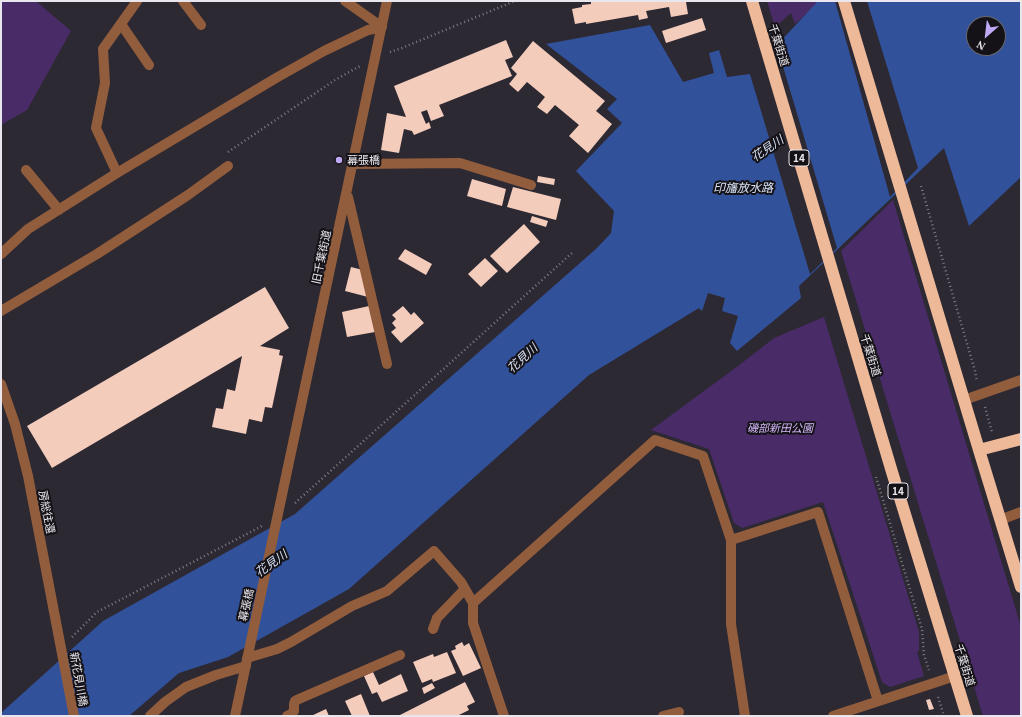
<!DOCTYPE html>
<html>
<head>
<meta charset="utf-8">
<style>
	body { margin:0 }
	#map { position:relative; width:1022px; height:717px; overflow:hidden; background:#2d2933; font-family:Georgia,serif }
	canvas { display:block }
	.frame { position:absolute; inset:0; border:2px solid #e9e6ed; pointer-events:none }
	.north { position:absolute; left:966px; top:16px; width:40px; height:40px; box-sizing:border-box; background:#141217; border:1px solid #69676d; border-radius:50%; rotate:208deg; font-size:11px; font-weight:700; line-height:16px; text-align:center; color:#e9e6ed }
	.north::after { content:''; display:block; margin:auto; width:14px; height:18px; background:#bfa9f4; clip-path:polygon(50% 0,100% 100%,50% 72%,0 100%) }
</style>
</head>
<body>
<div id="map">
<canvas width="1022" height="717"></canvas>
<div class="frame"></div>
<div class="north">N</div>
</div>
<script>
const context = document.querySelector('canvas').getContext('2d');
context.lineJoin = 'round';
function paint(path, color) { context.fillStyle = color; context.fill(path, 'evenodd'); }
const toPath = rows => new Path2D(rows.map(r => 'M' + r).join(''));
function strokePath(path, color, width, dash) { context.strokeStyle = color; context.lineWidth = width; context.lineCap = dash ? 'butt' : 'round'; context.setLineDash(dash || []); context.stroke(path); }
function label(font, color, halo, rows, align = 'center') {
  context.font = font + ' Georgia,"Noto Sans JP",serif'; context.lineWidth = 4; context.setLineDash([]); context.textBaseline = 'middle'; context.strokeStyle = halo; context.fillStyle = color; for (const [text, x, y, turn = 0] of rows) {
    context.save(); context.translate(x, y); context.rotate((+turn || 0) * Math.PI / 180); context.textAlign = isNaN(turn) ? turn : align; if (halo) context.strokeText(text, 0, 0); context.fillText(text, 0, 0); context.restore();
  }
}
const green = toPath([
	[1,1,36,1,71,31,27,110,1,125],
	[767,1,820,1,795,24,791,13,775,27],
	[893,200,1021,627,1021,716,983,716,841,251],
	[824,317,919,632,919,651,917,652,924,676,890,687,882,682,823,502,742,528,734,523,709,449,651,430,738,366,774,338]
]);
const water = toPath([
	[818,1,1021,1,1021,177,969,226,944,148,799,286,801,298,737,351,730,343,738,316,722,311,725,298,708,293,702,311,699,308,589,375,349,589,228,657,179,673,129,716,1,716,1,713,103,621,295,514,597,248,611,233,614,211,576,171,622,123,607,109,617,99,546,44,650,25,683,82,714,73,709,53,719,50,727,77,750,74],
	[974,24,998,24,998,48,974,48]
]);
const pier = toPath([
	[835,1,867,1,918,168,890,197],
	[776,43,837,248,810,274,749,71]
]);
const building = toPath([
	[591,1,684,1,686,2,688,14,671,17,669,7,646,11,648,18,639,20,638,15,586,24,586,22,575,24,572,9,582,7,582,5,591,4],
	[702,18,706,30,666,43,662,31],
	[506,40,513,57,505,60,512,76,439,105,444,116,431,121,427,110,421,112,426,124,429,122,431,128,414,135,412,131,404,129,399,153,381,150,387,113,406,117,394,86],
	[533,41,605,101,596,111,612,124,588,153,569,136,579,125,555,105,547,114,537,107,545,97,527,82,518,92,509,84,517,74,511,68],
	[538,176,555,179,554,185,537,182],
	[472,179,506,189,502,206,467,196],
	[513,187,561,199,556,220,507,207],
	[532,216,548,221,546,227,530,222],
	[524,224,540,242,507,273,490,256],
	[405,249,432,264,426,275,398,259],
	[485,258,498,271,481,287,468,274],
	[351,267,363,270,368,297,345,291],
	[265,287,289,328,260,346,280,350,279,355,283,356,272,408,265,407,262,422,249,419,246,434,212,427,216,408,223,409,227,389,235,391,242,356,52,468,27,426],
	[369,306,375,332,347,337,342,312],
	[403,306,411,315,414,312,424,323,401,343,391,332,396,328,392,323,396,319,392,315],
	[462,642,464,646,469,643,481,668,463,676,451,651,456,649,455,646],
	[447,652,456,673,433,682,432,679,422,683,413,662,433,654,434,657],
	[373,672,379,685,401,674,408,691,382,702,377,692,372,694,364,676],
	[465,682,475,702,467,706,469,710,457,716,398,716],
	[432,683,435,688,424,694,422,688],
	[361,694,370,716,352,716,345,701],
	[930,699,934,709,929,710,926,700],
	[326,709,329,716,311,716]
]);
const path = toPath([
	[390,52,402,48,515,1],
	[228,152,335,80,360,66],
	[921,186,975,371,977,382],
	[985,407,992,432],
	[876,477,922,629,924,655,929,670],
	[295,503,572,253],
	[72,637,97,612,262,526],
	[938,697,944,716]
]);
const minor = toPath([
	[183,1,201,25],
	[345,1,382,27],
	[121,24,149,65],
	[353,164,460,163,531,185],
	[26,170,59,210],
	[117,173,96,128,105,83,103,49,137,1],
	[348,197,387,364],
	[1,254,28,229,117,173,276,78,324,51,368,30,382,27],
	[1,311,97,254,188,195,228,166],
	[1,384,15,424,28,476,74,716],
	[964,400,1021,380],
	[1000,520,1021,512],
	[731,540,818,512,878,701],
	[473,603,473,623,504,716],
	[433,629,437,618,465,589],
	[247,658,277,649,291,642,352,606,387,591,434,551,461,582,473,603,655,440,703,456,731,540,731,624,745,716],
	[150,716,165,702,186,687,216,675,246,666],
	[235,716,387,1],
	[287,716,291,714,294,711,294,704,295,701,299,699,400,655],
	[663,716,679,712],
	[833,716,955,676]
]);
const highway = toPath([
	[752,1,892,472,967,716],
	[844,1,979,450,1021,587],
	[979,450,1021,439]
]);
const markers = [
	[339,160,4,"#bfa9f4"]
];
const shields = [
	[799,158,20],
	[898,491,20]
];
const shieldNames = [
	["14",799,158],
	["14",898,491]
];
const streetNames = [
	["千葉街道",779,45,73],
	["旧千葉街道",321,257,-78],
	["千葉街道",871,355,73],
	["房総往還",47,512,79],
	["幕張橋",246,605,-77],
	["千葉街道",965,665,73],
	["新花見川橋",79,679,80]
];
const poiNames = [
	["幕張橋",347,160]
];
const parkNames = [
	["磯部新田公園",780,428]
];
const waterNames = [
	["花見川",767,148,-34],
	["印旛放水路",743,187],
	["花見川",522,358,-43],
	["花見川",271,563,-36]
];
paint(green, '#492b68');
paint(water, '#32519b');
paint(pier, '#2d2933');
paint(building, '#f4ccbc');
strokePath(path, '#807c85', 2.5, [1, 3]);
strokePath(minor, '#925d3c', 10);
strokePath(highway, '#eeb999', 12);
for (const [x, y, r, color] of markers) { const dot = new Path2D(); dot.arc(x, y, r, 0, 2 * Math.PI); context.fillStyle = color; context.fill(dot); strokePath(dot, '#141217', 1.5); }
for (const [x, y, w] of shields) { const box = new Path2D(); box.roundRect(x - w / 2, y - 8, w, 16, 3); context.fillStyle = '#141217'; context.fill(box); strokePath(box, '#e9e6ed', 1); }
label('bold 10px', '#e9e6ed', null, shieldNames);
label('11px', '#e9e6ed', '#141217', streetNames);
label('11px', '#e9e6ed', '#141217', poiNames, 'left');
label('italic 11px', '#d4b7f8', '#141217', parkNames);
label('italic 12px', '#d5e0f5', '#141217', waterNames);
</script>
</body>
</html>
